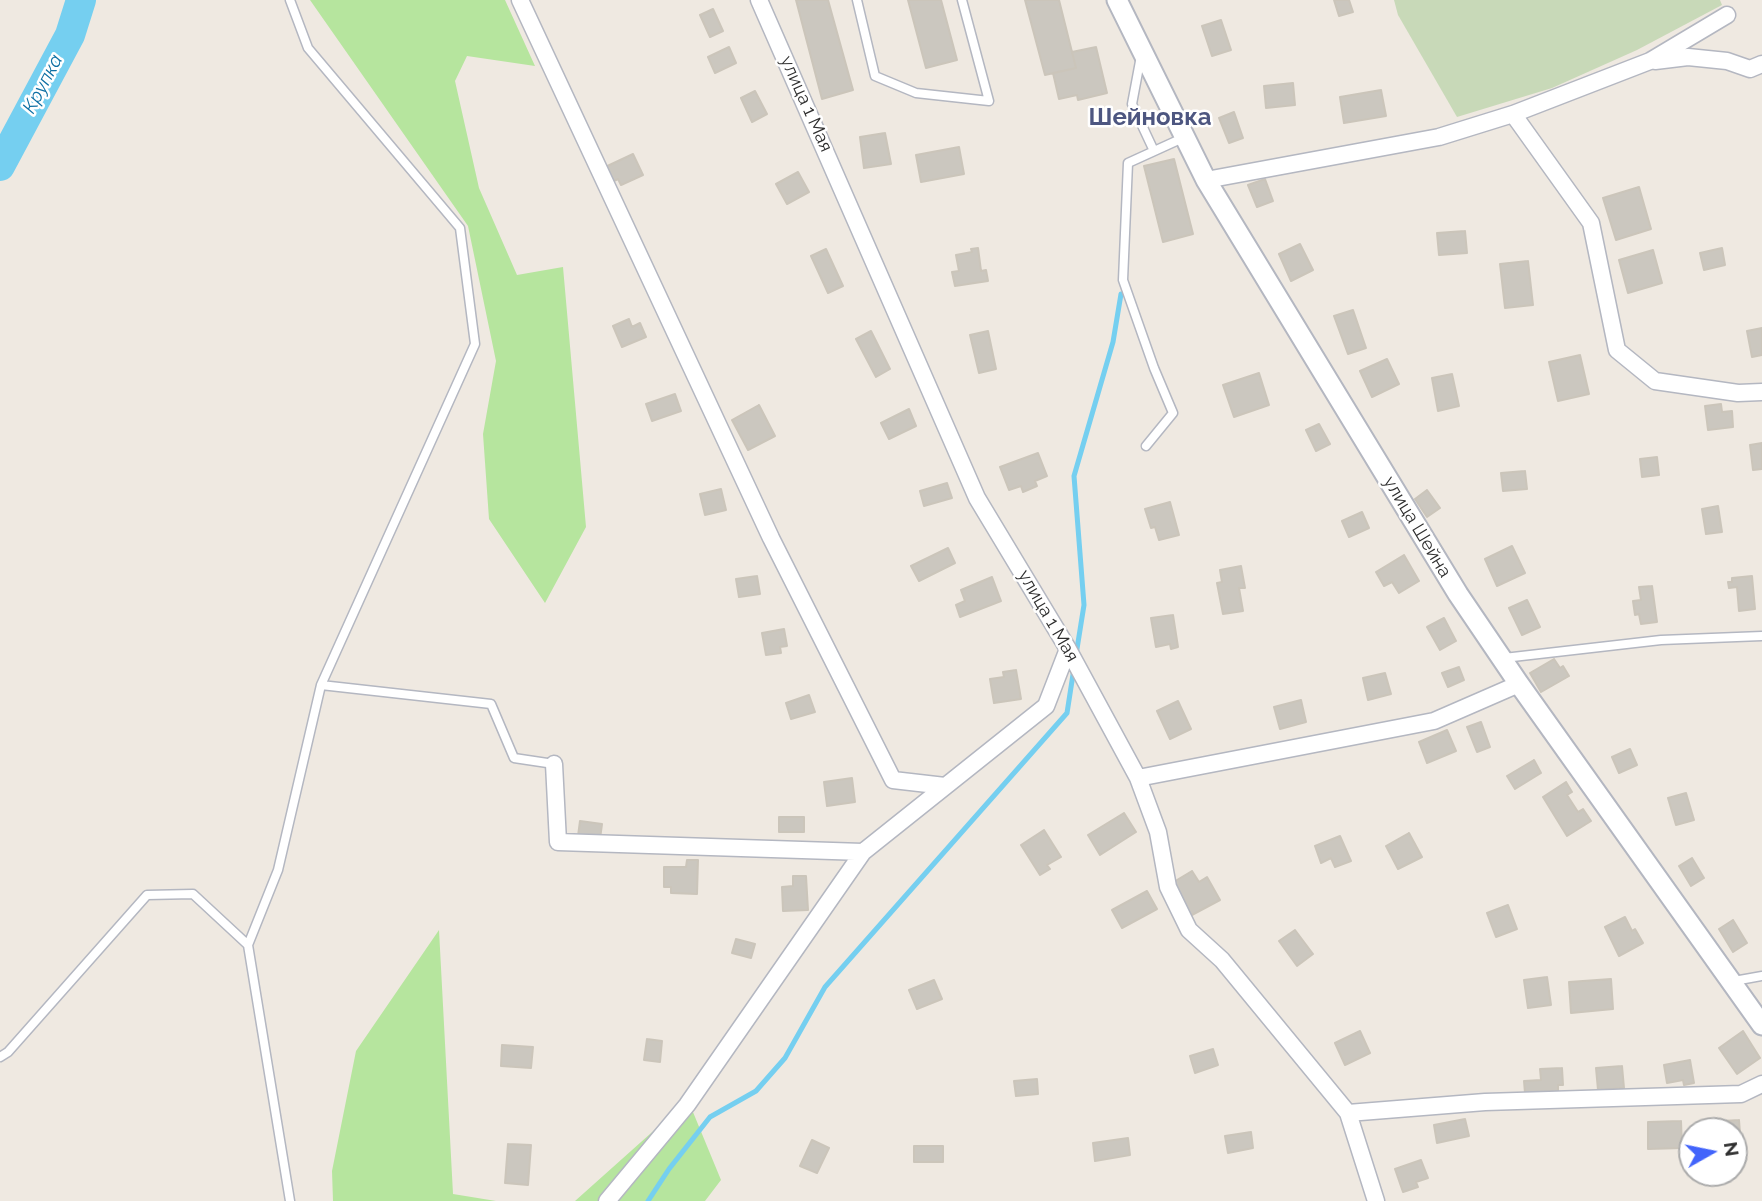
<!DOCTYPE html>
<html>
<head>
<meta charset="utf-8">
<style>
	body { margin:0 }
	#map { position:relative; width:1762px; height:1201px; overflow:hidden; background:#efe9e1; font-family:Raleway,sans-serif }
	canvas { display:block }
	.north { position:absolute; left:1678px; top:1117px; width:70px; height:70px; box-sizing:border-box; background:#fff; border:2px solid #ababab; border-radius:50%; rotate:81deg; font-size:19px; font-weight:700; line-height:28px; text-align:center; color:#2e2e2e }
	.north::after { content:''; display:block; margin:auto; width:24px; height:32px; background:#4264fb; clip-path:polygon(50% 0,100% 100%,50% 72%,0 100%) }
</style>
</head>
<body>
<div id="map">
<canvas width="1762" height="1201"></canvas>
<div class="north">N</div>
</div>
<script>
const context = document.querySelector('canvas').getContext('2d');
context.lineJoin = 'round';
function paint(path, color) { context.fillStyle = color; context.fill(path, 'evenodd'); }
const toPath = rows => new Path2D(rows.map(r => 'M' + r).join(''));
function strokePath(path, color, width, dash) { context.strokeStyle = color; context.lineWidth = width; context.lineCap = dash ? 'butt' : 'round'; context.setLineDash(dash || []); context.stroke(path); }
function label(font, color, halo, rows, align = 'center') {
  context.font = font + ' Raleway,sans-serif'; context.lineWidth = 5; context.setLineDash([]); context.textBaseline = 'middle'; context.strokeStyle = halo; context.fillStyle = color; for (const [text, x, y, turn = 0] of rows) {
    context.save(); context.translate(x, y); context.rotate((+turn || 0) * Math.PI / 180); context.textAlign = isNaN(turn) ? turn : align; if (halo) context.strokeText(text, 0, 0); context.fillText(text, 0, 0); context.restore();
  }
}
const green = toPath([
	[310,0,505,0,535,66,467,56,455,81,479,188,517,275,563,267,586,527,545,603,489,519,483,434,496,361,468,226],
	[439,930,453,1194,496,1201,333,1201,332,1171,356,1051],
	[688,1100,721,1180,705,1201,575,1201]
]);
const cemetery = toPath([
	[1394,0,1720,0,1722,5,1637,50,1552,88,1457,117,1398,15]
]);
const stream = toPath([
	[1076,655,1084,605,1074,476,1113,342,1121,294],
	[648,1201,669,1169,710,1117,756,1091,785,1058,825,987,1067,713,1074,668]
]);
const river = toPath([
	[0,166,70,35,81,0]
]);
const building = toPath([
	[796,0,828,0,853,90,822,99,796,0],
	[908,0,941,0,957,60,926,68,908,0],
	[1025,0,1059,0,1076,68,1045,75,1025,0],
	[1334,0,1349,0,1353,12,1339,16,1334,0],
	[713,9,723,31,710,37,700,15,713,9],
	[1221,20,1231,50,1212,56,1202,26,1221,20],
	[729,47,736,63,715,73,708,57,729,47],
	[1096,47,1107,93,1078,100,1077,95,1059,99,1053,73,1076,68,1072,52,1096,47],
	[1293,83,1295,105,1266,108,1264,86,1293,83],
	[1381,90,1386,116,1344,123,1340,97,1381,90],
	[755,91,767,114,752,122,741,98,755,91],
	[1234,112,1243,138,1229,143,1219,118,1234,112],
	[885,133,891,164,864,168,860,137,885,133],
	[959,147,964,174,921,182,916,155,959,147],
	[633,154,643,175,621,185,618,179,608,184,601,169,633,154],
	[1174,159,1193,234,1163,242,1144,166,1174,159],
	[798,172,809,192,787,204,776,184,798,172],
	[1265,179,1273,201,1257,207,1248,185,1265,179],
	[1639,187,1651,229,1616,240,1603,198,1639,187],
	[1465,231,1467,253,1439,255,1437,233,1465,231],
	[1300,244,1313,270,1291,281,1279,254,1300,244],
	[978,248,981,271,986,270,988,281,955,286,952,272,959,271,956,255,972,252,971,249,978,248],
	[1722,248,1725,265,1704,270,1700,253,1722,248],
	[826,249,843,286,828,293,811,256,826,249],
	[1653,250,1662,283,1628,293,1619,260,1653,250],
	[1528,261,1533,305,1505,308,1500,264,1528,261],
	[1353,310,1366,348,1348,354,1334,316,1353,310],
	[629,319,632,327,640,323,646,337,622,347,613,326,629,319],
	[1762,328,1762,355,1752,357,1747,331,1762,328],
	[871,331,890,369,876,377,856,339,871,331],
	[988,331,996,369,979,373,970,335,988,331],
	[1580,355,1589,394,1558,401,1549,362,1580,355],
	[1387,359,1399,384,1372,397,1360,371,1387,359],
	[1259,373,1269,405,1234,417,1223,385,1259,373],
	[1452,374,1459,406,1438,411,1432,378,1452,374],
	[675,394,681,411,652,421,646,404,675,394],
	[1721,404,1722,412,1732,411,1733,427,1708,430,1705,406,1721,404],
	[759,405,775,436,748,450,732,420,759,405],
	[909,409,916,426,889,439,881,423,909,409],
	[1319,424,1330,444,1316,451,1306,430,1319,424],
	[1762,443,1762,469,1753,470,1750,445,1762,443],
	[1038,453,1047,476,1035,481,1037,486,1023,492,1021,486,1009,490,1000,467,1038,453],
	[1657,457,1659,475,1642,477,1640,459,1657,457],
	[1525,471,1527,489,1503,491,1501,473,1525,471],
	[947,483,952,498,924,506,920,491,947,483],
	[721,489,726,510,705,515,700,494,721,489],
	[1427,490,1440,508,1427,517,1415,499,1427,490],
	[1170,502,1179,535,1159,540,1155,527,1151,528,1145,509,1170,502],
	[1718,506,1722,532,1706,534,1702,509,1718,506],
	[1362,512,1369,528,1349,537,1342,521,1362,512],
	[1512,546,1525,573,1497,586,1485,559,1512,546],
	[948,548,955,563,919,581,911,566,948,548],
	[1404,555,1419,581,1399,593,1392,582,1384,586,1376,572,1404,555],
	[1241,566,1245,588,1239,588,1243,611,1223,614,1217,583,1222,582,1220,570,1241,566],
	[757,576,760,594,739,597,736,579,757,576],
	[1752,576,1755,609,1739,611,1737,587,1729,588,1728,582,1732,582,1732,578,1752,576],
	[992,577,1001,601,960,617,956,605,965,601,961,590,992,577],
	[1652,586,1657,622,1641,624,1639,614,1635,615,1633,601,1641,600,1639,587,1652,586],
	[1527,600,1540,627,1522,635,1509,608,1527,600],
	[1173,615,1178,647,1171,649,1170,644,1156,647,1151,618,1173,615],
	[1444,618,1456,641,1440,650,1427,627,1444,618],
	[784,629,787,646,780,647,781,653,766,655,762,633,784,629],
	[1554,659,1560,668,1563,666,1569,676,1541,692,1530,673,1554,659],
	[1459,667,1464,680,1448,687,1442,673,1459,667],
	[1016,670,1021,699,994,703,990,679,1004,677,1003,672,1016,670],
	[1385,673,1391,694,1368,700,1363,678,1385,673],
	[809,695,815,712,791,719,786,703,809,695],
	[1301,700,1306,722,1280,729,1274,707,1301,700],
	[1178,701,1191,729,1170,739,1157,711,1178,701],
	[1481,722,1490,747,1477,752,1467,727,1481,722],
	[1447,730,1456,751,1427,763,1419,742,1447,730],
	[1630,749,1637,765,1619,773,1612,757,1630,749],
	[1534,760,1541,773,1515,789,1507,776,1534,760],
	[852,778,855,802,827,806,824,782,852,778],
	[1566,782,1572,792,1567,795,1578,812,1583,809,1591,821,1567,836,1543,797,1566,782],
	[1686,793,1694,820,1676,825,1668,798,1686,793],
	[1124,813,1136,832,1100,855,1088,835,1124,813],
	[779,817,804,817,804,832,779,832,779,817],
	[580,821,602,824,600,839,578,836,580,821],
	[1044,830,1061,857,1047,865,1050,869,1040,875,1021,845,1044,830],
	[1409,833,1422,857,1398,869,1386,846,1409,833],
	[1340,836,1351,861,1335,867,1331,858,1321,863,1315,846,1340,836],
	[1692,858,1704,878,1691,886,1679,866,1692,858],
	[687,860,698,860,697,894,671,893,671,887,664,887,664,867,686,867,687,860],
	[1192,871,1199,882,1207,877,1220,900,1190,916,1172,883,1192,871],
	[793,876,806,876,808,910,783,911,782,887,793,886,793,876],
	[1147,891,1157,909,1122,928,1112,910,1147,891],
	[1508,905,1517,929,1496,937,1487,913,1508,905],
	[1625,917,1632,931,1635,929,1643,943,1619,956,1605,927,1625,917],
	[1733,920,1747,943,1733,952,1719,929,1733,920],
	[1295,930,1313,954,1297,966,1279,941,1295,930],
	[736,939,755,944,751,958,732,953,736,939],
	[1547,977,1551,1005,1528,1008,1524,980,1547,977],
	[1611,979,1613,1009,1571,1013,1569,982,1611,979],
	[934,980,942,999,917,1009,909,990,934,980],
	[1360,1031,1370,1053,1345,1065,1335,1043,1360,1031],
	[1743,1031,1760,1058,1737,1074,1719,1048,1743,1031],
	[647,1039,662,1041,660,1062,644,1060,647,1039],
	[502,1045,533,1047,531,1068,501,1066,502,1045],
	[1213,1049,1218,1065,1195,1073,1190,1056,1213,1049],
	[1690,1060,1694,1083,1684,1085,1683,1080,1667,1083,1664,1065,1690,1060],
	[1622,1066,1624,1088,1598,1090,1596,1068,1622,1066],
	[1562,1068,1563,1085,1558,1085,1558,1091,1525,1093,1524,1081,1541,1080,1540,1069,1562,1068],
	[1037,1079,1038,1094,1016,1096,1014,1081,1037,1079],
	[1465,1119,1469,1136,1437,1143,1434,1125,1465,1119],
	[1739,1120,1741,1147,1734,1147,1734,1131,1707,1131,1707,1122,1739,1120],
	[1681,1121,1682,1148,1648,1149,1648,1122,1681,1121],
	[1251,1132,1253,1148,1228,1153,1225,1136,1251,1132],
	[1128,1138,1130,1155,1095,1161,1093,1143,1128,1138],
	[812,1140,829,1148,817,1173,800,1166,812,1140],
	[508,1144,531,1145,528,1185,505,1183,508,1144],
	[914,1146,943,1146,943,1162,914,1162,914,1146],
	[1421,1160,1428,1178,1416,1182,1418,1187,1403,1192,1395,1169,1421,1160]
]);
const service = toPath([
	[290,0,308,48,460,228,475,344,321,685,278,870,248,945,290,1201],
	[857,0,875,76,916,93,989,101,962,0],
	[1141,56,1132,104,1154,151],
	[1146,446,1173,413,1154,368,1123,280,1128,163,1185,137],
	[1504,658,1661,640,1762,636],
	[321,685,491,704,514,758,554,764],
	[1734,981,1762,976],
	[0,1057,8,1052,147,895,193,894,248,945]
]);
const minor = toPath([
	[520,0,771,538,893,780,945,786],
	[759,0,977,498,1068,649,1138,778,1158,832,1168,887,1189,930,1222,960,1348,1113,1376,1201],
	[1655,61,1688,57,1727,61,1750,69,1762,64],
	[1513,114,1591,223,1617,350,1655,381,1738,393,1762,392],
	[1206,180,1439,137,1513,114,1650,61,1727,15],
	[554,764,558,842,863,852],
	[1138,778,1434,721,1519,684],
	[1348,1113,1485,1102,1741,1094,1762,1084],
	[607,1201,687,1105,863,852,1046,706,1068,649]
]);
const tertiary = toPath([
	[1117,0,1206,180,1458,594,1519,684,1762,1025]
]);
const streetNames = [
	["улица 1 Мая",806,104,66],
	["улица Шейна",1417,527,59],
	["улица 1 Мая",1048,616,60]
];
const waterNames = [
	["Крупка",43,84,-62]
];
const districtNames = [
	["Шейновка",1150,118]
];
paint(green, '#b6e59e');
paint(cemetery, '#c8d9b8');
strokePath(stream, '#75cff0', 5);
strokePath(river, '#75cff0', 30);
paint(building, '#cbc7bf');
strokePath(building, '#cbc5ba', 2);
strokePath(service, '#b4b7c1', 11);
strokePath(minor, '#b4b7c1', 19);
strokePath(tertiary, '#b4b7c1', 23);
strokePath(service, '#fff', 8);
strokePath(minor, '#fff', 16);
strokePath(tertiary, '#fff', 19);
label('18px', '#2e2e2e', '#fff', streetNames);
label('italic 19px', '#0d6fa3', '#fff', waterNames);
label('bold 24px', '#4d5680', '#fff', districtNames);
</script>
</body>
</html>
